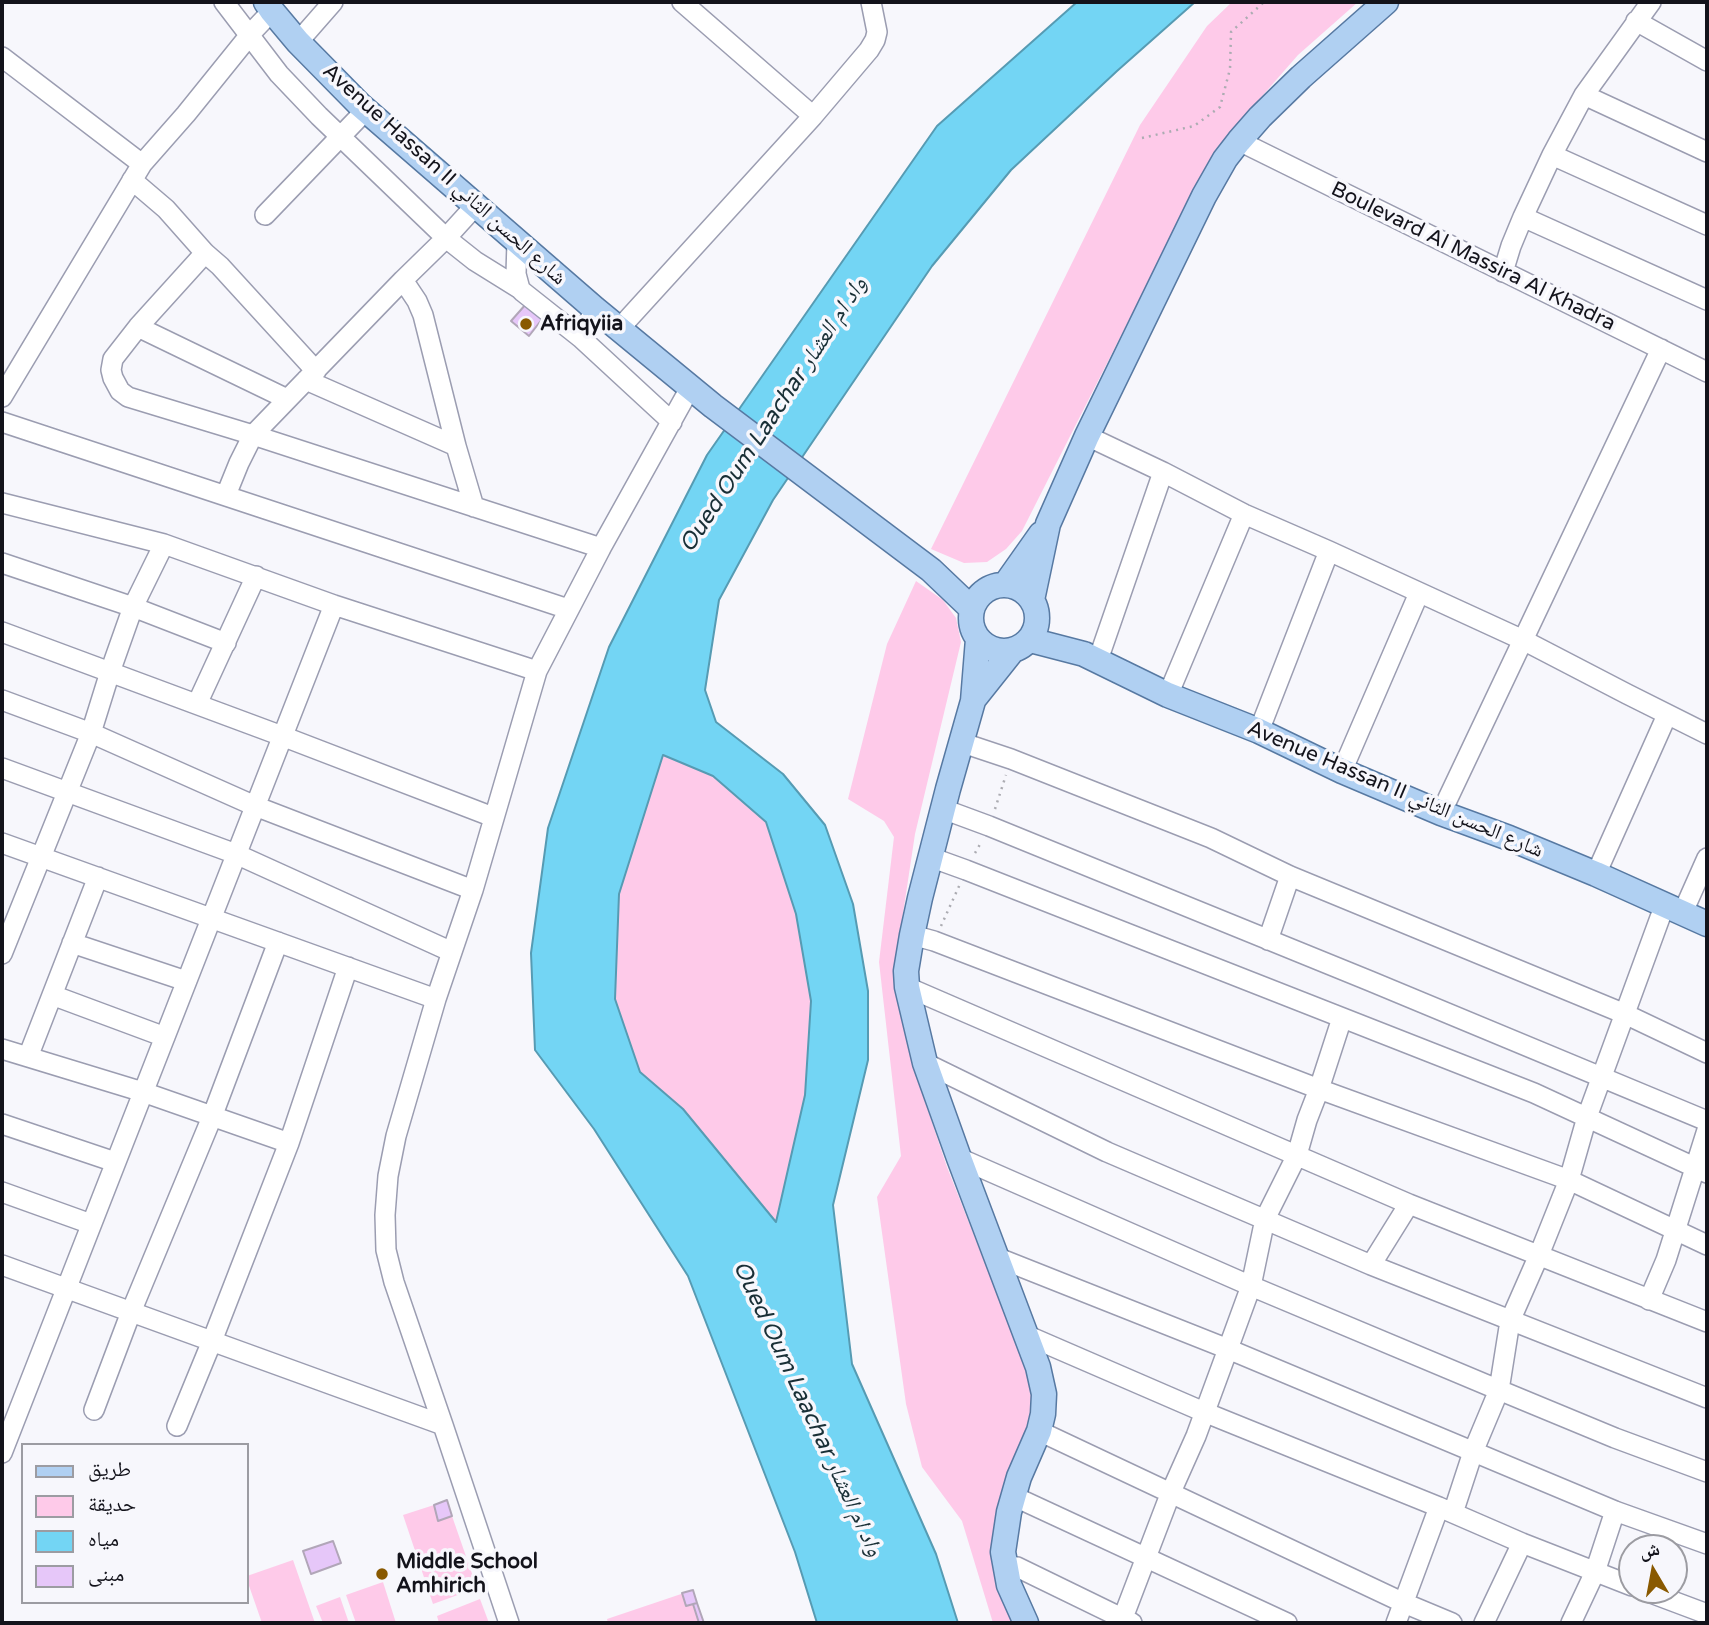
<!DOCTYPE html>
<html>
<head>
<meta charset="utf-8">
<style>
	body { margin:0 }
	#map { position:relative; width:1709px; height:1625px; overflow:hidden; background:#f7f7fc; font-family:"Varela Round","Noto Naskh Arabic",sans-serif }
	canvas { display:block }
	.frame { position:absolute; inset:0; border:4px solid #13131b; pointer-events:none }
	.legend { position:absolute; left:21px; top:1443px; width:228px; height:161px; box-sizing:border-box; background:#f7f7fc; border:2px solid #9c9ca2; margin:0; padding:9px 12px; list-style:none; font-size:21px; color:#13131b }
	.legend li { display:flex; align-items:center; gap:14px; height:35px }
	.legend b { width:35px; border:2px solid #9c9ca2 }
	.north { position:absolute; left:1618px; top:1534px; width:70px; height:70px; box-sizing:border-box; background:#f7f7fc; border:2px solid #9c9ca2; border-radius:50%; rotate:350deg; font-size:19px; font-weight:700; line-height:28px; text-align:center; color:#13131b }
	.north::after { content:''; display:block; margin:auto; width:24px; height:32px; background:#895900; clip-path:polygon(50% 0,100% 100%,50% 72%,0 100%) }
</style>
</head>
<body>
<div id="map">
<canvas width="1709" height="1625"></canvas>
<div class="frame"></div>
<ul class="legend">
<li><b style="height:9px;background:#b0d0f2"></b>طريق</li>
<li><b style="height:19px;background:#fecae9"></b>حديقة</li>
<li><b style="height:19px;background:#73d5f4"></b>مياه</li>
<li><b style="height:19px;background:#e6c7f9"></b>مبنى</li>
</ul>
<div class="north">ش</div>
</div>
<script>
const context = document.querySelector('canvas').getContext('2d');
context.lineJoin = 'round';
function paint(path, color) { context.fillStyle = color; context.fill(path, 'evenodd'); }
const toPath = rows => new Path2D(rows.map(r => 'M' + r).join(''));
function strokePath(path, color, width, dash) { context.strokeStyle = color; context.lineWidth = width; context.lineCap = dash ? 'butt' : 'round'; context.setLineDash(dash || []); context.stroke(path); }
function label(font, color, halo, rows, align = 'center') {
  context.font = font + ' "Varela Round","Noto Naskh Arabic",sans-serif'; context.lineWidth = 7; context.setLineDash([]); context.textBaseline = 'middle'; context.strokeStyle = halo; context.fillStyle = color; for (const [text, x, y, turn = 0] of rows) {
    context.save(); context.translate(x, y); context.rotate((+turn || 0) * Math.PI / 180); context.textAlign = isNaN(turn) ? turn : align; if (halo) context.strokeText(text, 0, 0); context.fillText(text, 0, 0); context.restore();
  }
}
const green = toPath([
	[1232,2,1358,2,1298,55,1215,150,1022,531,1006,549,987,562,964,563,931,549,1140,125,1207,26],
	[916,581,943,600,956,618,961,642,915,834,896,960,901,1011,913,1066,947,1167,1029,1375,1033,1418,997,1521,1016,1623,993,1623,962,1521,922,1467,906,1404,877,1197,901,1156,879,962,894,837,884,821,848,799,887,644],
	[662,755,713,776,766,822,796,914,811,1001,805,1095,776,1222,683,1109,640,1072,615,999,619,895],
	[434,1505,439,1520,452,1516,477,1588,433,1604,403,1515],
	[293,1560,315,1623,262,1623,247,1580,247,1576],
	[383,1582,396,1623,356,1623,346,1595],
	[693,1590,704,1623,608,1623,607,1619],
	[340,1597,349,1623,323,1623,316,1606],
	[480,1599,489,1623,439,1623,437,1616]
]);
const water = toPath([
	[1077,2,1195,2,1117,71,1011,170,932,266,773,500,719,600,705,690,716,722,783,774,825,825,853,904,868,991,868,1060,833,1205,852,1364,936,1554,958,1623,817,1623,795,1552,688,1276,594,1129,535,1050,531,953,548,828,609,647,707,455,937,126,1077,2],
	[663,755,713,776,766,822,796,914,811,1001,805,1095,776,1222,683,1109,640,1072,615,999,619,894,663,755]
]);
const building = toPath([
	[526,304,543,318,529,336,511,321,526,304],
	[447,1500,452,1516,438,1521,434,1505,447,1500],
	[333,1541,341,1563,311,1574,303,1551,333,1541],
	[693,1590,697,1603,686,1606,682,1593,693,1590],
	[697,1603,704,1623,699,1623,693,1604,697,1603]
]);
const path = toPath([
	[1142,138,1194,126,1220,107,1230,69,1231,32,1264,2],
	[995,809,1006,775],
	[975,853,982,841],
	[941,926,960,884]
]);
const minor = toPath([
	[224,2,279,74,319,116,446,238,475,261,520,289],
	[682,2,813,116],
	[1636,21,1707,61],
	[298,42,333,2],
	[2,57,142,164],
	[1584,95,1707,152],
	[1239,141,1707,372],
	[1552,155,1707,225],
	[132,180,166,209,205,253,220,266,316,371],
	[265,215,366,110],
	[1523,217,1707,300],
	[517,241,516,274,520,289,523,292,581,338,595,309],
	[205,253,138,327,113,359,111,370,113,378,120,391,128,397,253,435,601,548],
	[1503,272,1511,246,1523,217,1552,155,1584,95,1651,2],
	[403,280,417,301,423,315,456,446],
	[138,327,287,399],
	[619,329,813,116,869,50,875,40,877,32,871,2],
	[581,338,672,422],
	[306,380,456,446,474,507],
	[2,397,142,164,186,114,253,31,272,11],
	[2,422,568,609],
	[1087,436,1163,472,1244,514,1329,551,1523,640,1627,694,1707,734],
	[226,495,239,463,253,435,403,280,446,238,476,205],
	[2,503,164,544,334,605,537,671],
	[2,563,133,607,226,643],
	[2,632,282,736,493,817],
	[1098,660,1163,472],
	[1168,695,1244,514],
	[2,700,91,733,255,806,473,890],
	[197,704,256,576],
	[1259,731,1329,551],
	[960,742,1011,759,1211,838,1290,876,1625,1014,1707,1053],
	[2,768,236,854,452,952],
	[1342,771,1419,593],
	[943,809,989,826,1370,981,1707,1121],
	[1441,813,1661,349],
	[2,843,436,999],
	[930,857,966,870,1534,1093,1707,1173],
	[1596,874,1667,715],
	[1683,912,1707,858],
	[912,935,934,941,1319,1089,1569,1180,1707,1245],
	[1268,940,1290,876],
	[72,943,186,981],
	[2,954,91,733,110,672,133,607,164,544],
	[907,987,1409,1204,1707,1322],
	[52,995,165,1037],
	[2,1049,143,1092,289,1143],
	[28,1057,98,877],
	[925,1063,1107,1152,1371,1265,1707,1398],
	[2,1124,115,1162],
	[959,1158,1251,1286,1499,1390,1615,1438,1707,1472],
	[2,1192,91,1224],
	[996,1257,1228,1349,1615,1511,1707,1544],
	[2,1265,443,1425],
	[1371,1265,1409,1204],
	[1649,1300,1666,1260,1707,1130],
	[1026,1335,1204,1412,1439,1507,1522,1543,1632,1586],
	[94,1410,131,1312,212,1117,278,942],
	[177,1426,212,1341,289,1143,348,967],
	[1039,1431,1404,1603,1452,1623],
	[2,1453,334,605],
	[1013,1496,1287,1623],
	[1453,1513,1473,1452,1499,1390,1510,1321,1539,1255,1569,1180,1587,1117,1665,904],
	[1004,1566,1017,1567,1132,1623],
	[1643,1590,1707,1614],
	[509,1623,443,1425,394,1282,386,1250,385,1215,388,1176,396,1136,436,999,473,890,537,671,601,548,690,388],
	[1121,1623,1171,1492,1196,1436,1228,1349,1251,1286,1265,1219,1297,1155,1307,1120,1319,1089,1342,1018],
	[1396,1623,1439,1507],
	[1484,1623,1522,1543],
	[1571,1623,1595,1572,1615,1511]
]);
const major = toPath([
	[266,2,272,11,298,42,360,105,595,309,713,406,931,570,972,609],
	[1005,585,1041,534],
	'971 618a33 33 0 1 1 66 0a33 33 0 1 1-66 0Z',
	[1032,600,1048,524,1087,436,1204,196,1225,159,1239,141,1260,117,1301,77,1386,2],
	[978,639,973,701,948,789,920,898,912,935,906,971,907,987,925,1063,959,1158,1038,1367,1044,1394,1043,1414,1039,1431,1019,1477,1009,1512,1003,1552,1009,1585,1026,1623],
	[1030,640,1084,654,1168,695,1259,731,1342,771,1441,813,1509,838,1596,874,1707,924],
	[973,700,1012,651]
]);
const markers = [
	[526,324,7,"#895900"],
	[382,1574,7,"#895900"]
];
const streetNames = [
	["Avenue Hassan II شارع الحسن الثاني",444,175,42],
	["Boulevard Al Massira Al Khadra",1473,257,26],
	["Avenue Hassan II شارع الحسن الثاني",1395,790,23]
];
const poiNames = [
	["Afriqyiia",540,324],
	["Middle School",396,1562],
	["Amhirich",396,1586]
];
const waterNames = [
	["Oued Oum Laachar واد ام العشار",774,415,-57],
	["Oued Oum Laachar واد ام العشار",807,1409,65]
];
paint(green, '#fecae9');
paint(water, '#73d5f4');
strokePath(water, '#569bb3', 2);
paint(building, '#e6c7f9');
strokePath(building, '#b1a6b8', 2);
strokePath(minor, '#9b9db1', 22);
strokePath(major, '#5779a2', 27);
strokePath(path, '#acacb2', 2.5, [2, 5]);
strokePath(minor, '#fff', 19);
strokePath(major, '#b0d0f2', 24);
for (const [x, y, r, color] of markers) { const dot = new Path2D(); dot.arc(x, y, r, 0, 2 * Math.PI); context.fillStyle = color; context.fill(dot); strokePath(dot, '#f7f7fc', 2.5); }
label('21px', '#13131b', '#f7f7fc', streetNames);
label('bold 21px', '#13131b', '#f7f7fc', poiNames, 'left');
label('italic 23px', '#192f36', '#f7f7fc', waterNames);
</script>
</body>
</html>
